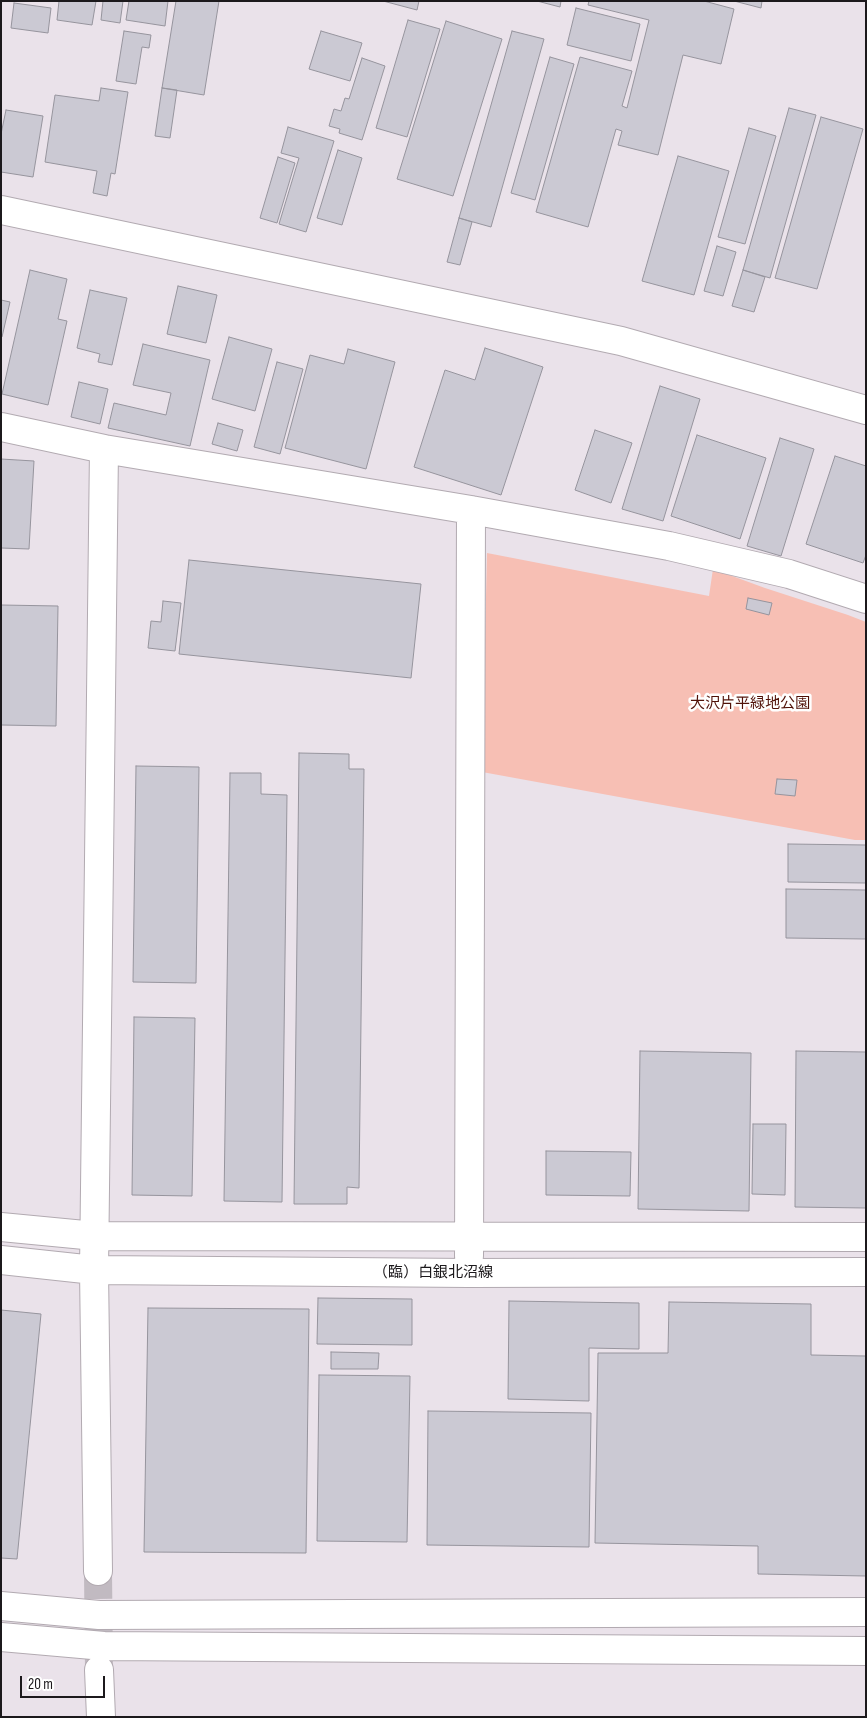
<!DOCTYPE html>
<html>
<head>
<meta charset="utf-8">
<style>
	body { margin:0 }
	#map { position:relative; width:867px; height:1718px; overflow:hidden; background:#eae2ea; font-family:"Sofia Sans Condensed",sans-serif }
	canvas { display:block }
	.frame { position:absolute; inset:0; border:2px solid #1c191c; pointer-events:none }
	.scale { position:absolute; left:20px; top:1676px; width:85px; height:22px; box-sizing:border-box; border:2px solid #1c191c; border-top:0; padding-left:6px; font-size:15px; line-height:18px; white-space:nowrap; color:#1c191c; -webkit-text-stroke:4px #fff; paint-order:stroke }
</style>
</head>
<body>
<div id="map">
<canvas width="867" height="1718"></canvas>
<div class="frame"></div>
<div class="scale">20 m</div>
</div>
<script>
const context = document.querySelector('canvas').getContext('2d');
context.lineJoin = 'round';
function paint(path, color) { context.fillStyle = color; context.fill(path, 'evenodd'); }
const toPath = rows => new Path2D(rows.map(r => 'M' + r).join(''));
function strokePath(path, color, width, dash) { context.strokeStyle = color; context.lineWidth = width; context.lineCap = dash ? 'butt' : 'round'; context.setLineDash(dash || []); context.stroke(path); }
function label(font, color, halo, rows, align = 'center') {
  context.font = font + ' "Sofia Sans Condensed","Noto Sans JP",sans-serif'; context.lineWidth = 5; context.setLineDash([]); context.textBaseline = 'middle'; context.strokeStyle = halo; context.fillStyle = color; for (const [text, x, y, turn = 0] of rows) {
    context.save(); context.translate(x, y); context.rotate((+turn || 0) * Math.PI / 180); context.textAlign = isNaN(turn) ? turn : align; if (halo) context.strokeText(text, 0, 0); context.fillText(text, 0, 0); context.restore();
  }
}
const green = toPath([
	[487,553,709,596,713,569,765,588,848,615,866,622,866,840,855,840,482,772]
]);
const building = toPath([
	[59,1,96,1,92,25,57,20,59,1],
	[103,1,123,1,120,23,101,20,103,1],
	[129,1,168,1,165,26,126,20,129,1],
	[176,1,219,1,204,95,162,88,176,1],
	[383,1,419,1,417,10,383,1],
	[537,1,561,1,560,7,537,1],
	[589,1,704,1,734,9,721,64,683,55,658,155,618,145,622,131,616,129,588,227,536,212,580,57,632,71,622,106,627,108,649,20,588,5,589,1],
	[734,1,762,1,761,8,734,1],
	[14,3,51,8,48,33,11,28,14,3],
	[576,8,640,24,631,61,567,45,576,8],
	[408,20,440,29,407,137,376,128,408,20],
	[446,21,502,39,453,196,397,179,446,21],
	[124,31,151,35,149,48,142,47,136,84,116,81,124,31],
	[321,31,362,43,350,81,309,69,321,31],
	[512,31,544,39,491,227,459,218,512,31],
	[550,57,574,64,535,200,511,193,550,57],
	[362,58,385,66,362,140,339,133,340,129,329,126,334,109,341,111,345,98,349,99,362,58],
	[101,88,128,92,115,174,111,173,107,196,93,193,97,171,45,162,55,95,99,101,101,88],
	[162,88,177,90,170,138,155,136,162,88],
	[789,108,816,115,770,278,743,270,789,108],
	[6,110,43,116,33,177,1,172,1,134,6,110],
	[821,117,863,129,817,289,775,278,821,117],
	[288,127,334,141,306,232,279,224,299,158,281,153,288,127],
	[749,128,776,136,745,244,718,237,749,128],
	[338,150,362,158,342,225,317,218,338,150],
	[678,156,729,171,694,295,642,281,678,156],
	[278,157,295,163,277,223,260,218,278,157],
	[459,218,472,222,460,265,447,262,459,218],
	[717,246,736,252,723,296,704,291,717,246],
	[30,270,67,279,58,319,67,321,48,405,2,394,30,270],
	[743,270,765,277,754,312,732,306,743,270],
	[178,286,217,295,206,343,167,334,178,286],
	[90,290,127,298,112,365,98,362,100,354,77,348,90,290],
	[1,300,10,302,2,337,1,337,1,300],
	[229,337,272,349,255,411,212,399,229,337],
	[143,344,210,360,190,446,108,428,114,403,166,415,171,393,133,385,143,344],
	[485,348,543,367,501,495,414,467,445,370,475,380,485,348],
	[348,349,395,362,366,469,285,448,310,355,344,364,348,349],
	[277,362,303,369,280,454,254,447,277,362],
	[79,382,108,389,100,424,71,417,79,382],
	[660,386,700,399,663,521,622,509,660,386],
	[218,423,243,430,237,451,212,444,218,423],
	[595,430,632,443,611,503,575,490,595,430],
	[697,435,766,458,740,539,671,516,697,435],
	[780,438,814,449,781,556,747,546,780,438],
	[835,456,866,466,866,555,863,563,806,544,835,456],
	[1,459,34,461,29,549,1,548,1,459],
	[189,560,421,584,411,678,179,654,189,560],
	[748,598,772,603,769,615,746,609,748,598],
	[163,601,181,603,175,651,148,648,151,621,161,622,163,601],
	[1,605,58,606,56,726,1,725,1,605],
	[299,753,349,754,349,769,364,769,359,1188,347,1187,347,1204,294,1204,299,753],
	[136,766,199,767,196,983,133,982,136,766],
	[230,773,261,773,261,794,287,795,282,1202,224,1201,230,773],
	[777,779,797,780,795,796,775,794,777,779],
	[788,844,866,845,866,883,788,882,788,844],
	[786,889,866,890,866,939,786,938,786,889],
	[134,1017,195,1018,192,1196,132,1195,134,1017],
	[640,1051,751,1053,749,1211,638,1209,640,1051],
	[796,1051,866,1052,866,1208,795,1207,796,1051],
	[753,1124,786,1124,785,1195,752,1194,753,1124],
	[546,1151,631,1152,630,1196,546,1195,546,1151],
	[318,1298,412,1299,412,1345,317,1344,318,1298],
	[509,1301,639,1303,639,1349,589,1348,589,1401,508,1399,509,1301],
	[669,1302,811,1304,811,1355,866,1356,866,1576,758,1574,758,1546,595,1543,598,1353,668,1353,669,1302],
	[148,1308,309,1309,306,1553,144,1552,148,1308],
	[1,1310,41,1314,17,1559,1,1558,1,1310],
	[331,1352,379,1353,378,1369,331,1369,331,1352],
	[319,1375,410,1376,407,1542,317,1541,319,1375],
	[428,1411,591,1413,589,1547,427,1545,428,1411]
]);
const minorTunnel = toPath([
	[98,1571,99,1669]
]);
const minor = toPath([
	[1,210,621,341,866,410],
	[1,427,104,449,471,510,669,546,789,574,866,599],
	[1,1227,95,1236,866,1237],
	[469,1256,471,510],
	[1,1260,94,1270,469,1273,866,1272],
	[98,1571,94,1270,104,449],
	[1,1606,99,1615,866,1612],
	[1,1637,104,1646,866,1651],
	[99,1670,101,1717]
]);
const parkNames = [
	["大沢片平緑地公園",750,704]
];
const streetNames = [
	["（臨）白銀北沼線",433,1273]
];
paint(green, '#f7bfb4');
paint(building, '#cbc9d3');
strokePath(building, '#96949d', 1);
strokePath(minorTunnel, '#c1bac1', 28, [28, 14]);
strokePath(minor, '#b2aab1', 30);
strokePath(minor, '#fff', 28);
label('15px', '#501108', '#fff', parkNames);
label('15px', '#1c191c', '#fff', streetNames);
</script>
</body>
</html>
